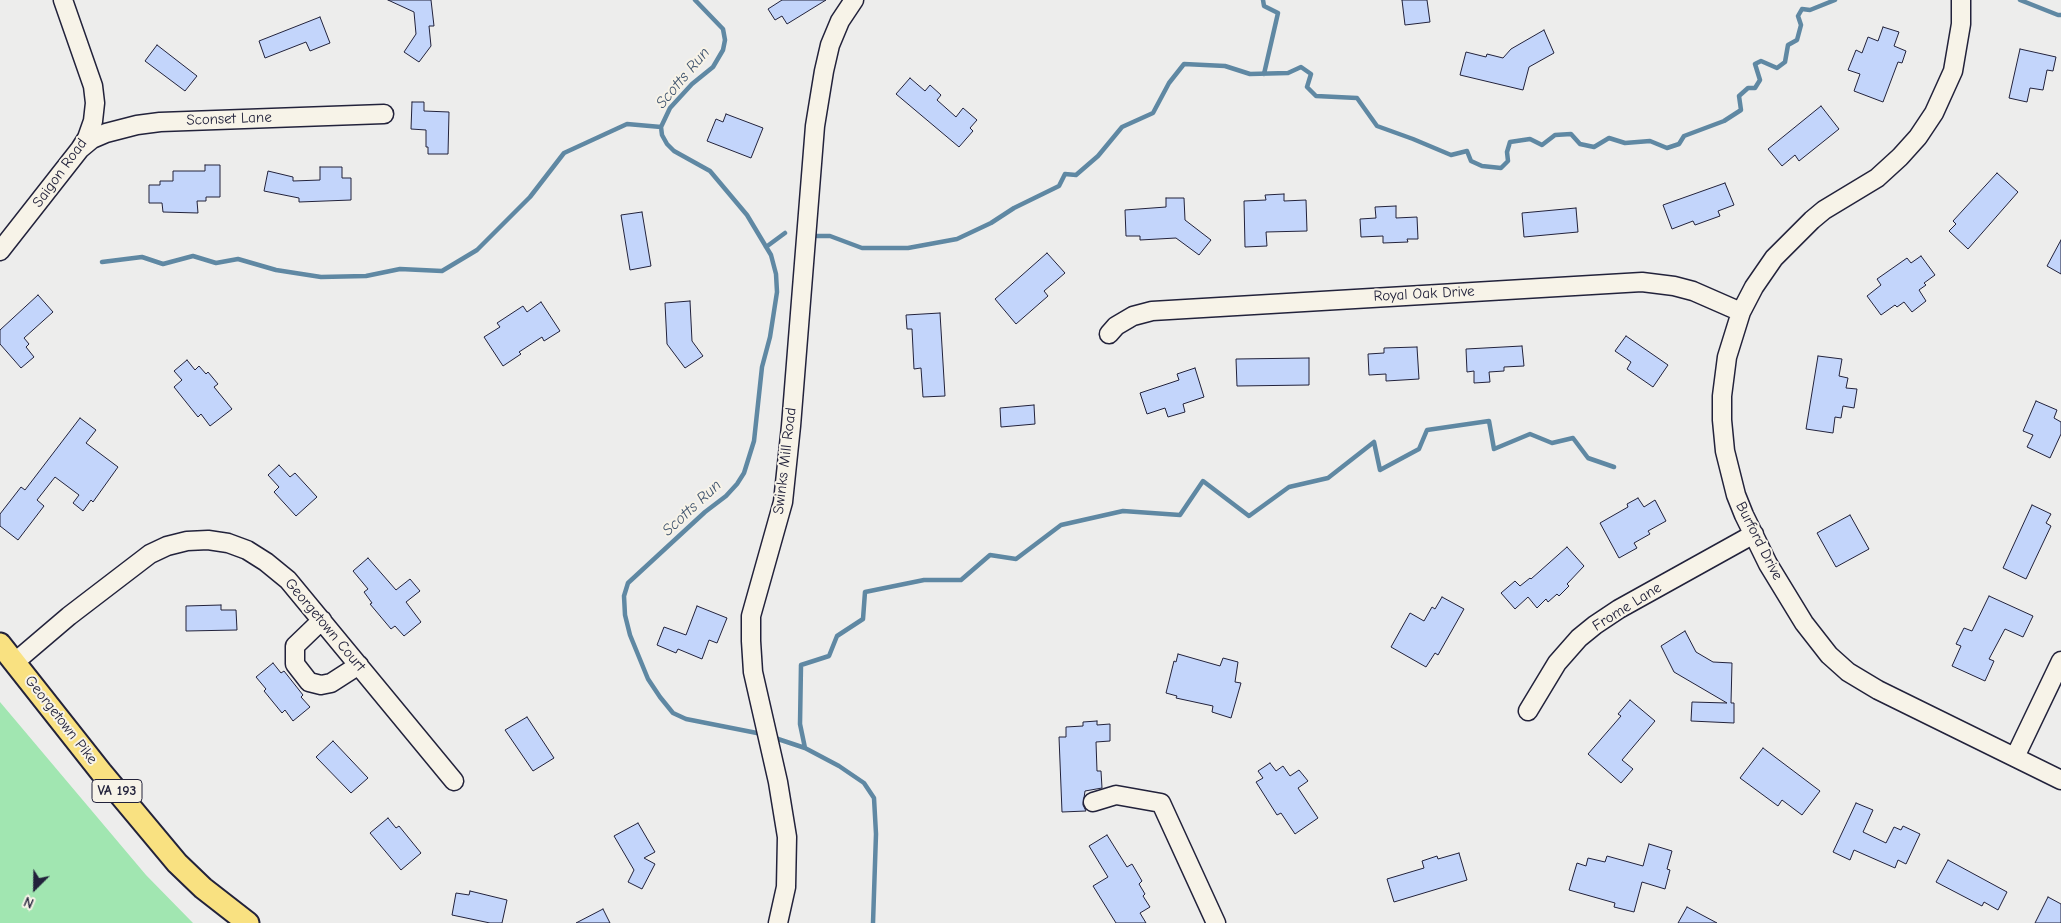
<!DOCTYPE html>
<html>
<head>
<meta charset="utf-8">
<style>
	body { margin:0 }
	#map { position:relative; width:2061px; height:923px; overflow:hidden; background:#ededec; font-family:"Comic Neue",sans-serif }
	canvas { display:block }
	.north { position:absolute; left:10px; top:863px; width:50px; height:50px; -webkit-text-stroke:4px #f7f3e8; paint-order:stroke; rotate:203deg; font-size:14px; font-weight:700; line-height:20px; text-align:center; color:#22223b }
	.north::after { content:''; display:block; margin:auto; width:18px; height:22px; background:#22223b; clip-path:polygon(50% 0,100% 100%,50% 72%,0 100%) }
</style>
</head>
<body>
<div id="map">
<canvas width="2061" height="923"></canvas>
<div class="north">N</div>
</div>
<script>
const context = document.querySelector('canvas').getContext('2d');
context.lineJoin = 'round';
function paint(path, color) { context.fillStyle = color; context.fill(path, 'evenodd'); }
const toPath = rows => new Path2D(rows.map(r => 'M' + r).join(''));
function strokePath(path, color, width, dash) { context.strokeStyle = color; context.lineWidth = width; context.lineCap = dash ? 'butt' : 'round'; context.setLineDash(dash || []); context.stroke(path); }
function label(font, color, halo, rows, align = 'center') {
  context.font = font + ' "Comic Neue",sans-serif'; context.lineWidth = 4; context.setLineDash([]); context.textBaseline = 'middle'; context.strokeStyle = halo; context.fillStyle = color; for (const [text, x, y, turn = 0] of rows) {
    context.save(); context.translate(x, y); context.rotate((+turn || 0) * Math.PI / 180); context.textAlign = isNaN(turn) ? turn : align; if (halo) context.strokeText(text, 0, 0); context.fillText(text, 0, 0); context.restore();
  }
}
const green = toPath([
	[0,702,146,875,193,923,0,923]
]);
const stream = toPath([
	[695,0,723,29,725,40,723,50,713,67,692,84,670,108,661,127,662,135,667,144,674,151,710,171,747,215,771,255,776,274,777,292,770,337,762,367,754,441,744,473,737,484,726,496,705,512,628,583,624,596,625,615,630,635,648,679,660,697,673,713,686,719,762,734],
	[1263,0,1264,6,1278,13,1264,74],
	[2020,0,2058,15,2061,15],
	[817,236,830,236,862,248,908,248,957,239,991,223,1014,208,1059,186,1065,174,1076,175,1098,156,1122,127,1153,113,1169,83,1184,64,1225,66,1250,74,1288,73,1301,67,1311,74,1307,87,1316,96,1357,98,1377,126,1413,139,1451,155,1467,151,1471,161,1482,166,1501,168,1508,161,1507,152,1510,142,1530,139,1542,145,1555,135,1571,134,1580,144,1594,147,1609,138,1625,143,1650,141,1667,148,1679,144,1684,136,1724,121,1741,110,1739,96,1748,88,1755,88,1760,80,1755,64,1761,61,1777,68,1785,62,1788,45,1797,40,1801,25,1798,16,1802,9,1810,10,1835,0],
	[766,247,785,233],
	[102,262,142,257,163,264,193,256,216,263,238,259,276,270,321,277,366,276,400,269,442,271,477,250,530,197,564,153,627,124,661,127],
	[772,737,805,748,839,766,864,783,874,798,876,834,873,923],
	[805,748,800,724,801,665,829,656,837,636,863,619,865,592,924,580,961,580,990,555,1016,559,1061,525,1123,511,1180,515,1203,481,1249,516,1289,487,1328,478,1374,442,1380,470,1419,449,1427,430,1489,421,1494,449,1530,434,1552,443,1573,438,1588,458,1614,467]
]);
const building = toPath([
	[388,0,431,0,434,26,429,26,431,46,419,62,404,52,416,34,414,12,388,0],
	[782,0,826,0,787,24,782,16,775,20,768,9,782,0],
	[1402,0,1427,0,1430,22,1405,25,1402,0],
	[320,17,330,43,310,51,306,42,265,58,259,41,320,17],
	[1883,27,1899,32,1894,46,1906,51,1902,63,1898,62,1883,102,1854,91,1860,74,1848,70,1856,50,1862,53,1868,37,1878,41,1883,27],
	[1544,30,1554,53,1529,67,1523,90,1460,75,1466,52,1486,57,1487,54,1503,58,1511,49,1544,30],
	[157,45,197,76,185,91,145,61,157,45],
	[2020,49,2056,57,2053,71,2047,70,2043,90,2030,88,2027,102,2009,98,2020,49],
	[910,78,925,91,930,85,941,95,937,100,956,117,963,108,977,120,970,128,973,131,959,147,896,94,910,78],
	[412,102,424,102,424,111,449,112,448,154,428,154,428,147,426,147,426,130,411,129,412,102],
	[1821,106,1839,129,1799,161,1795,155,1782,166,1768,149,1821,106],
	[726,114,763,128,751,158,707,141,716,119,723,122,726,114],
	[205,165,220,165,220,197,206,197,206,201,197,201,198,213,163,212,162,203,149,203,149,185,160,185,160,181,173,181,173,171,205,171,205,165],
	[320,167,342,167,342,178,351,178,351,200,299,202,299,198,264,191,268,171,293,177,293,181,320,180,320,167],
	[1997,173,2018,192,1968,249,1949,231,1956,224,1953,221,1997,173],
	[1725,183,1734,205,1718,211,1720,216,1695,225,1693,221,1672,229,1663,205,1725,183],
	[1284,194,1284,201,1306,200,1307,231,1266,232,1267,246,1245,247,1244,201,1266,200,1265,195,1284,194],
	[1166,198,1184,198,1185,220,1211,240,1199,255,1176,238,1140,240,1140,236,1126,236,1125,210,1166,207,1166,198],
	[1396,206,1396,218,1417,217,1418,239,1407,239,1408,242,1383,243,1383,236,1361,237,1360,219,1376,218,1375,207,1396,206],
	[1576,208,1578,232,1524,237,1522,213,1576,208],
	[642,212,651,266,630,270,621,215,642,212],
	[2061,240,2061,274,2047,266,2061,240],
	[1047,253,1065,273,1044,291,1048,296,1016,324,995,299,1047,253],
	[1921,256,1935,275,1924,283,1926,285,1919,290,1926,301,1912,312,1904,302,1897,307,1895,305,1881,315,1867,296,1881,285,1877,279,1907,258,1911,263,1921,256],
	[38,295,53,312,24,338,29,344,26,347,34,357,21,368,0,344,0,330,38,295],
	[690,301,692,341,703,356,685,368,667,344,665,303,690,301],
	[541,302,560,331,544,341,542,337,519,352,521,354,503,366,484,337,500,327,497,323,523,306,527,312,541,302],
	[940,313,945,396,923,397,921,368,914,369,912,329,907,329,906,315,940,313],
	[1626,336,1668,365,1653,387,1627,369,1631,362,1615,351,1626,336],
	[1522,346,1524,366,1504,367,1504,371,1489,372,1490,382,1474,383,1474,371,1467,372,1466,349,1522,346],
	[1417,347,1419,379,1386,381,1386,374,1369,375,1368,354,1384,353,1384,348,1417,347],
	[1818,356,1842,359,1839,376,1848,378,1846,388,1857,389,1854,408,1843,406,1841,418,1835,417,1833,433,1806,429,1818,356],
	[1309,358,1309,385,1237,386,1236,359,1309,358],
	[187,360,195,370,199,366,206,374,208,372,218,384,214,387,232,409,210,426,201,414,198,417,174,387,182,380,174,371,187,360],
	[1195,368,1204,397,1183,404,1185,412,1168,417,1165,408,1147,414,1140,393,1179,380,1177,374,1195,368],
	[2036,401,2057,410,2054,418,2061,422,2061,434,2050,458,2027,447,2033,435,2023,431,2036,401],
	[1034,405,1035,424,1001,427,1000,408,1034,405],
	[80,418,96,430,86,443,118,467,93,502,91,500,83,511,73,503,79,495,55,477,37,500,44,506,18,540,0,526,0,514,21,487,25,490,80,418],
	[279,465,290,477,295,473,317,497,296,516,274,492,279,487,268,475,279,465],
	[1638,498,1644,507,1655,500,1666,521,1648,531,1650,534,1634,543,1637,548,1619,558,1600,523,1628,507,1627,504,1638,498],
	[2032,505,2051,514,2046,523,2051,526,2026,579,2003,568,2032,505],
	[1850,515,1869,549,1836,567,1817,533,1850,515],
	[1567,547,1584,566,1567,584,1569,586,1559,596,1557,594,1548,602,1546,599,1537,608,1528,597,1515,609,1501,593,1515,581,1520,586,1530,578,1531,579,1567,547],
	[368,558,396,590,410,579,420,591,406,602,421,622,404,636,395,626,391,629,370,604,372,603,364,592,368,589,353,571,368,558],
	[1989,596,2033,616,2023,637,2005,629,1989,659,1994,661,1985,681,1952,666,1961,646,1956,644,1964,628,1972,631,1989,596],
	[1442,597,1464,609,1438,655,1435,653,1426,667,1391,647,1410,613,1424,621,1432,607,1435,609,1442,597],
	[221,605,221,610,236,610,237,630,186,631,186,606,221,605],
	[697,606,727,618,717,643,709,640,702,659,678,649,676,653,657,645,664,627,686,635,697,606],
	[1685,631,1696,652,1713,662,1732,663,1731,703,1734,703,1734,723,1691,721,1692,702,1727,703,1674,672,1661,646,1685,631],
	[1178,654,1220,666,1223,658,1238,662,1235,682,1241,683,1231,718,1212,712,1213,706,1176,698,1177,696,1166,693,1174,661,1176,662,1178,654],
	[273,663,281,673,284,671,303,695,301,697,310,707,293,721,285,710,282,713,264,691,266,689,256,677,273,663],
	[1630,700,1655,721,1622,760,1633,769,1621,783,1588,754,1621,716,1618,714,1630,700],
	[527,717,554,758,533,771,505,730,527,717],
	[1097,721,1097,725,1110,724,1110,741,1096,742,1097,771,1101,771,1102,788,1085,791,1083,805,1086,811,1062,812,1059,737,1066,737,1066,727,1083,726,1083,722,1097,721],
	[333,741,368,778,351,793,316,757,333,741],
	[1763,748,1820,791,1802,815,1782,800,1778,806,1740,778,1763,748],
	[1270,763,1276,771,1283,766,1290,776,1299,770,1308,781,1298,788,1318,818,1295,834,1281,813,1277,815,1256,782,1263,778,1258,771,1270,763],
	[1856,803,1873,810,1863,832,1886,843,1894,827,1901,830,1903,826,1920,834,1906,864,1898,860,1895,868,1854,850,1850,860,1833,852,1856,803],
	[388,818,396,828,399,826,421,853,401,870,370,833,388,818],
	[638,823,655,852,644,858,655,864,642,889,628,882,634,870,614,836,638,823],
	[1107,835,1127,867,1132,864,1142,881,1139,884,1145,894,1143,896,1150,907,1140,913,1146,923,1116,923,1093,886,1108,877,1089,846,1107,835],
	[1649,844,1672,851,1667,869,1670,870,1665,889,1642,882,1634,912,1614,907,1615,903,1569,890,1577,863,1586,866,1588,858,1605,862,1607,856,1643,866,1649,844],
	[1459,853,1467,880,1394,902,1387,879,1424,868,1422,861,1437,856,1438,859,1459,853],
	[1948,860,2007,892,1998,910,1984,902,1982,906,1936,882,1948,860],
	[470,891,507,900,502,923,490,923,452,915,456,893,469,895,470,891],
	[2048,897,2061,904,2061,923,2035,923,2048,897],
	[1687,907,1717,923,1678,923,1687,907],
	[603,909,610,923,576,923,603,909]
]);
const minor = toPath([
	[1961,0,1961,24,1953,71,1934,113,1918,137,1900,157,1877,178,1824,210,1812,220,1774,258,1754,287,1741,312,1727,357,1722,396,1722,420,1725,451,1736,495,1744,515,1768,564,1804,623,1829,655,1848,672,1878,690,2061,780],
	[80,149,92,139,106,133,137,125,160,122,384,114],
	[0,251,80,149,87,138,93,121,95,103,93,86,63,0],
	[1109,334,1116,326,1133,316,1152,311,1642,282,1674,286,1693,291,1741,312],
	[322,620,295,646,295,664,309,682,321,685,331,683,359,665],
	[15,662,69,616,150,554,167,546,187,541,208,540,228,543,247,550,266,562,288,580,454,781],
	[1528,711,1557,663,1579,638,1595,625,1619,609,1754,534],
	[2015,757,2061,661],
	[1093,802,1116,795,1161,803,1216,923],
	[778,923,786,887,787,837,778,782,753,672,751,641,751,616,783,502,791,426,815,126,824,71,830,45,840,21,854,0]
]);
const major = toPath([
	[0,644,101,772,177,863,203,888,248,923]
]);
const shields = [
	[117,791,50]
];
const shieldNames = [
	["VA 193",117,791]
];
const streetNames = [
	["Sconset Lane",229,119,-2],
	["Saigon Road",60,173,-54],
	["Royal Oak Drive",1424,294,-3],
	["Swinks Mill Road",785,461,-83],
	["Burford Drive",1759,541,63],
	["Frome Lane",1627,607,-32],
	["Georgetown Court",325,625,50],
	["Georgetown Pike",61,720,52]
];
const waterNames = [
	["Scotts Run",683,78,-50],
	["Scotts Run",692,508,-43]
];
paint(green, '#a1e6b1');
strokePath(stream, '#5f88a3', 4.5);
paint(building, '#c3d5fb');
strokePath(building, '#22223b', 1);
strokePath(minor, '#22223b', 21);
strokePath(major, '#22223b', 25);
strokePath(minor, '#f7f3e8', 18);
strokePath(major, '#f9e181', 21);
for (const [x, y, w] of shields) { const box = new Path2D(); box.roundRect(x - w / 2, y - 11.5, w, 23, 4); context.fillStyle = '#f7f3e8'; context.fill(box); strokePath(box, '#22223b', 1); }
label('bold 14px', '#22223b', null, shieldNames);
label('15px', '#22223b', '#f7f3e8', streetNames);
label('italic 16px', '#41556f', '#f7f3e8', waterNames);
</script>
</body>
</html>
